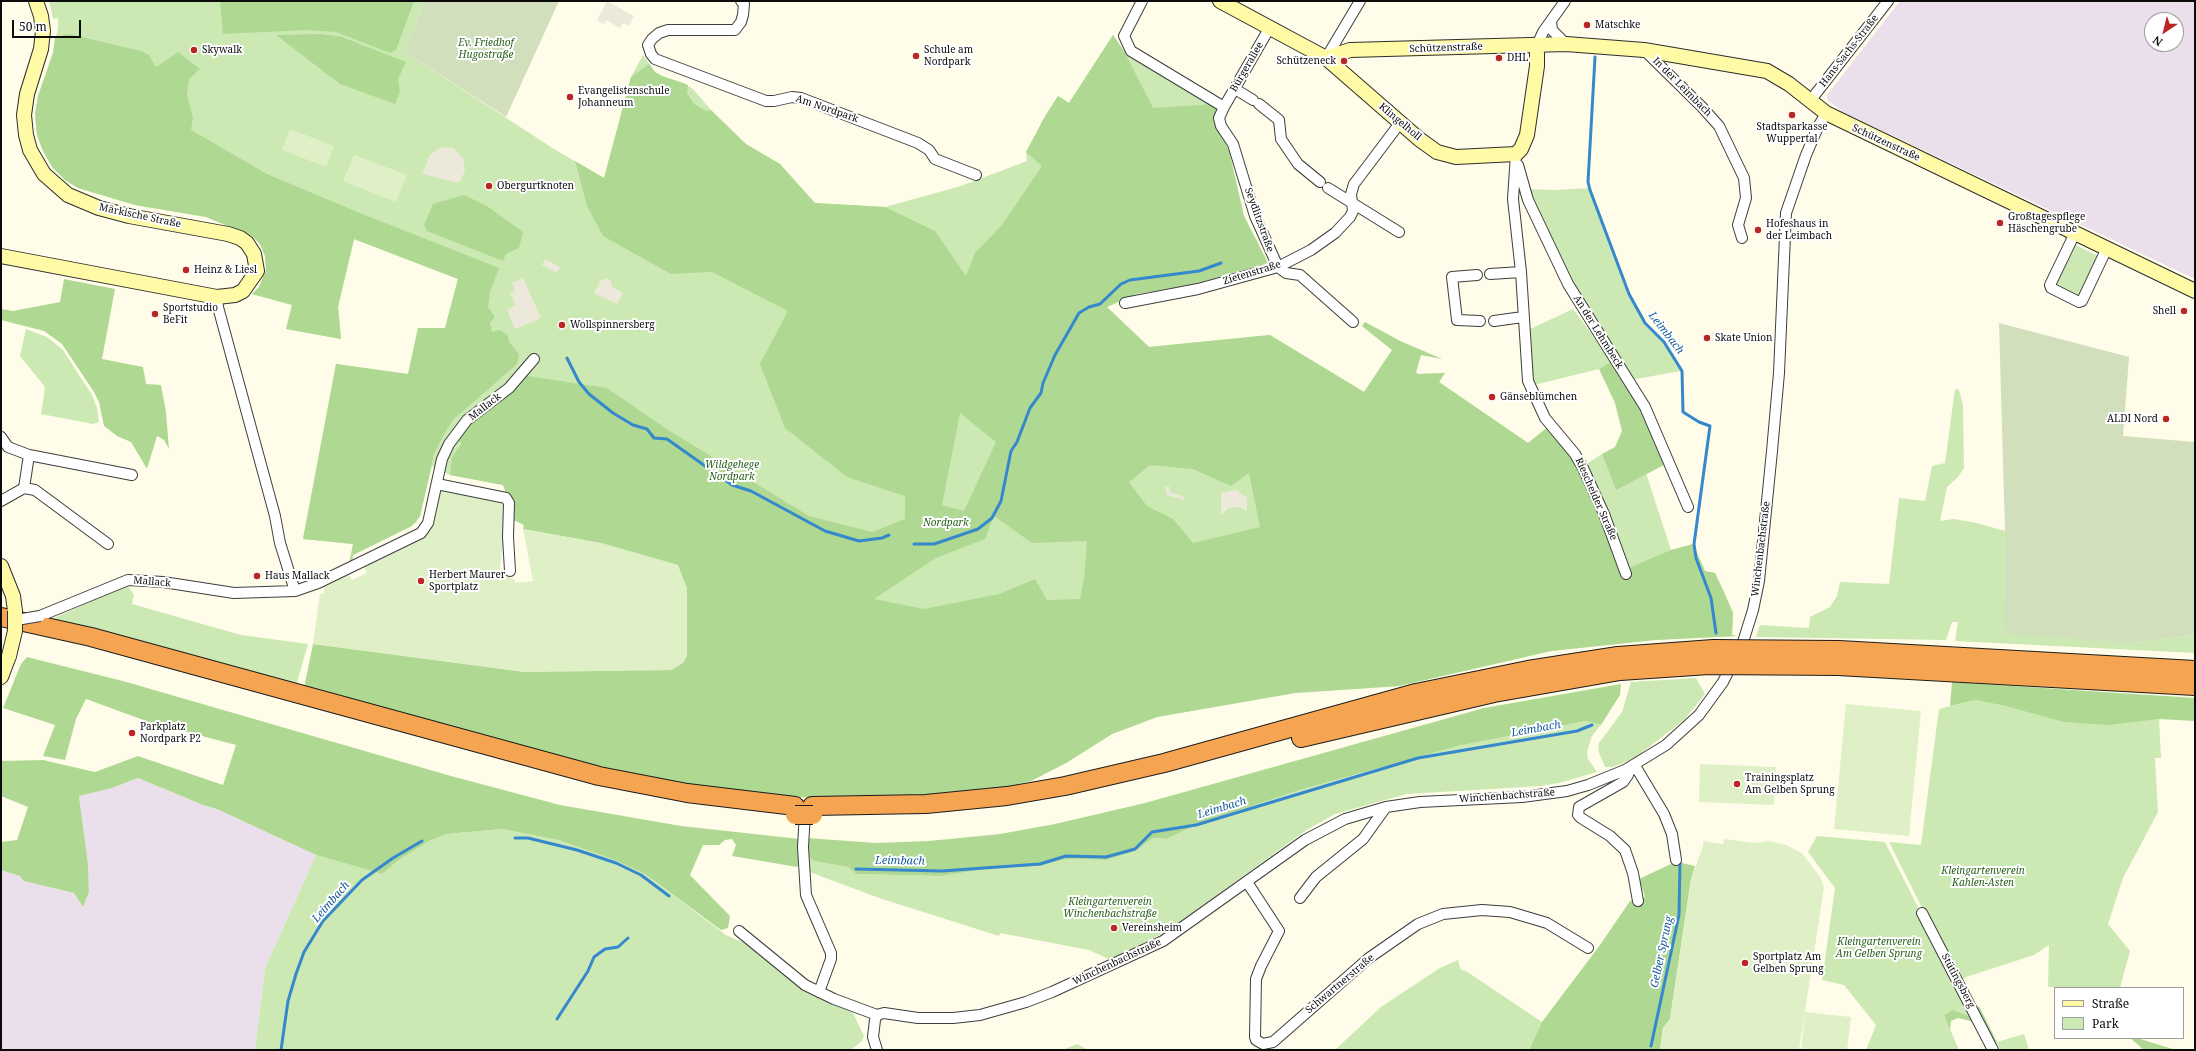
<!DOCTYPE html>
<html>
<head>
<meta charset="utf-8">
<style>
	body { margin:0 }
	#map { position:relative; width:2196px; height:1051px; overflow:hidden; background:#fffcea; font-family:"Noto Serif",serif }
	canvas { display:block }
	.frame { position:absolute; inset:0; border:2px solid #0b0b0b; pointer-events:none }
	.legend { position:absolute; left:2054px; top:987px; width:130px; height:52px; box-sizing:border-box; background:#fff; border:1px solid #9d9d9d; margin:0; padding:5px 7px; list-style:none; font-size:12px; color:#0b0b0b }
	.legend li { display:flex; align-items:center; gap:8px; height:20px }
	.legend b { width:20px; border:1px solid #9d9d9d }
	.north { position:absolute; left:2144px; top:12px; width:40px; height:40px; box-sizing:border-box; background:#fff; border:1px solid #9d9d9d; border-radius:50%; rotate:215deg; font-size:11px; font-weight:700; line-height:16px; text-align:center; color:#0b0b0b }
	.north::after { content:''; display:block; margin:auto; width:14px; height:18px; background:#bb2524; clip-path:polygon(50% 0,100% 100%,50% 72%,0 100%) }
	.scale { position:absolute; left:12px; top:20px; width:69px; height:18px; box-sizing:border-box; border:2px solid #0b0b0b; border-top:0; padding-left:5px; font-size:12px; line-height:14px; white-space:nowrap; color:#0b0b0b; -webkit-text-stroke:3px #fff; paint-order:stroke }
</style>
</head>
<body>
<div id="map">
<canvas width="2196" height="1051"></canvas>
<div class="frame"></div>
<ul class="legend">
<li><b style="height:5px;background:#fffaa5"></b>Straße</li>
<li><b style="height:11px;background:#cce9b4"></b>Park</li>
</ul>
<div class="north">N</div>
<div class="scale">50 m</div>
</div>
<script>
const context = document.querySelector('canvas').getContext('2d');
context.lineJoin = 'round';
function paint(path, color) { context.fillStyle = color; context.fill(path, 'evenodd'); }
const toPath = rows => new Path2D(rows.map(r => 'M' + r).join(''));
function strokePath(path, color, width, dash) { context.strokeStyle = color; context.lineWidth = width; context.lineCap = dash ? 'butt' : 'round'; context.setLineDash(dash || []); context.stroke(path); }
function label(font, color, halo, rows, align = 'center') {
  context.font = font + ' "Noto Serif",serif'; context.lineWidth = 4; context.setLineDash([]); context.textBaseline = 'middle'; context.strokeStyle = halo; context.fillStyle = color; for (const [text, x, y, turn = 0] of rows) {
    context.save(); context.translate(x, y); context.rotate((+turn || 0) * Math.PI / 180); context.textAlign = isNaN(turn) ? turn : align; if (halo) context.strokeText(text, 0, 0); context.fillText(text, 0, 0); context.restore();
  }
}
const industrial = toPath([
	[1900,1,2195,1,2195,279,1843,112,1827,100,1827,95],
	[2152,20,2176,20,2176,44,2152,44],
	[138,778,203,805,217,809,316,855,265,968,255,1050,1,1050,1,870,20,876,25,881,74,893,83,907,89,892,88,864,79,796,112,788]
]);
const green = toPath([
	[49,1,424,1,405,52,554,149,604,178,631,77,643,55,655,72,662,76,684,83,693,89,717,117,746,144,780,164,815,203,885,207,961,186,1027,161,1026,152,1058,96,1069,103,1113,35,1124,51,1217,104,1218,128,1229,151,1244,216,1268,263,1190,285,1136,294,1107,307,1149,347,1270,335,1364,392,1392,350,1362,326,1365,322,1400,341,1442,359,1421,355,1416,372,1418,374,1445,373,1439,382,1528,443,1549,426,1586,464,1602,454,1616,489,1646,473,1671,550,1693,544,1705,571,1715,573,1724,592,1733,613,1732,635,1737,636,1655,640,1551,651,1399,686,1295,693,1157,717,1112,734,1066,763,1031,781,313,644,525,672,601,543,523,529,524,525,514,520,510,503,503,485,450,475,432,466,420,516,416,523,353,555,352,563,353,544,303,539,336,364,408,374,418,328,445,328,458,279,354,239,338,307,341,339,286,329,292,305,252,294,259,287,266,270,265,256,260,244,252,236,206,217,135,205,78,188,65,180,52,167,43,151,37,135,35,114,38,96,53,53,58,27,58,18,53,19],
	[1589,188,1628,295,1645,325,1663,342,1681,371,1630,380,1571,286,1544,220,1536,214,1525,189,1555,190],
	[2074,244,2100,257,2079,298,2054,284],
	[1573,309,1612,361,1599,369,1534,385,1526,331],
	[26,329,47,337,63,350,92,395,97,408,99,422,93,424,41,414,45,387,20,356],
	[1955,389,1959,390,1963,405,1964,468,1958,477,1947,487,1940,521,1954,519,1977,523,2005,531,2004,608,2132,643,2195,635,2195,653,1955,641,1958,622,1952,622,1946,640,1756,637,1760,625,1809,628,1810,617,1830,607,1837,596,1840,582,1889,584,1899,498,1925,501,1932,466,1945,463],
	[127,585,134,595,132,604,241,635,308,644,296,686,52,619],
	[1696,678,1705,694,1685,719,1635,758,1613,767,1605,767,1598,750,1599,743,1622,712,1631,682],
	[1975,700,2005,706,2063,722,2082,723,2159,719,2161,758,2155,758,2158,812,2123,878,2108,924,2130,951,2120,988,2048,987,2049,945,2034,955,1966,977,1961,982,1926,916,1889,842,1921,845,1939,709],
	[1586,721,1601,725,1592,736,1587,752,1588,759,1597,772,1559,783,1541,786,1407,794,1335,814,1305,831,1169,930,1111,960,1089,950,1000,933,999,936,879,898,807,871,807,855,814,861,848,867,856,874,942,876,985,869,1041,866,1066,859,1106,860,1136,851,1153,838,1167,839,1198,824,1300,790,1458,746],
	[502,829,558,840,612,859,645,874,726,935,753,947,808,991,853,1013,864,1036,862,1041,851,1050,255,1050,265,968,316,855,382,874,399,860,429,841,447,834],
	[1817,836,1885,842,1972,1014,1968,1016,1944,1015,1959,1050,1866,1050,1876,1025,1844,985,1822,980,1835,888,1808,852],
	[1458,960,1461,970,1466,971,1542,1022,1529,1050,1335,1050,1381,1007,1440,968],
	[2024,1034,2029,1050,2000,1050,1997,1042],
	[1077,1044,1088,1050,1062,1050]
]);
const forest = toPath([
	[220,1,414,1,396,50,390,53,336,32,306,30,223,34],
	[69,34,141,51,149,55,156,67,178,52,200,69,189,79,187,95,193,118,191,130,267,174,355,211,499,268,490,292,488,307,495,317,490,323,492,332,499,330,508,335,509,342,519,354,517,364,454,419,447,429,434,454,420,516,412,526,353,555,352,563,349,564,353,544,303,539,336,364,408,374,418,328,445,328,458,279,354,239,338,307,341,339,286,329,292,305,252,294,259,287,266,270,265,256,260,244,252,236,206,217,135,205,78,188,65,180,52,167,43,151,37,135,35,114,38,96,53,53,55,37],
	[321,34,342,37,406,62,398,79,400,92,395,104,340,84,276,35],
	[1113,35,1124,51,1153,108,1217,104,1218,128,1229,151,1244,216,1268,263,1190,285,1136,294,1107,307,1149,347,1270,335,1364,392,1392,350,1362,326,1365,322,1400,341,1442,359,1421,355,1416,372,1418,374,1445,373,1439,382,1528,443,1549,426,1580,471,1629,568,1671,550,1693,544,1705,571,1715,573,1724,592,1733,613,1732,635,1737,636,1655,640,1551,651,1399,686,1295,693,1157,717,1112,734,1066,763,1031,781,973,794,878,800,793,797,713,790,587,767,304,688,313,644,525,672,672,670,678,565,601,543,523,529,524,525,514,520,511,515,510,503,503,485,450,475,452,457,462,443,456,439,455,434,521,375,607,388,668,430,809,516,872,532,905,519,905,496,847,477,785,428,760,364,788,311,712,272,671,274,603,236,587,206,575,161,604,178,631,77,649,64,655,72,662,76,688,85,687,93,694,104,706,111,711,110,746,144,780,164,815,203,885,207,935,231,966,276,975,253,1002,225,1042,166,1026,152,1045,116,1058,96,1069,103],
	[960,413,996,442,964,511,942,505],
	[1150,465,1193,469,1231,486,1249,473,1260,527,1193,543,1173,519,1147,506,1129,482],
	[994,516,1032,543,1087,541,1084,579,1080,599,1047,600,1035,579,999,594,924,609,874,599,936,558,985,539],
	[464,195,487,206,523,232,519,248,506,254,503,261,427,231,424,225,433,204],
	[64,279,115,289,102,359,143,367,146,384,161,385,166,412,169,449,164,440,157,436,147,469,131,442,117,436,104,426,99,402,94,392,62,344,44,331,1,320,1,309,13,311,60,302],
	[1612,361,1640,405,1653,432,1664,465,1616,490,1602,454,1615,447,1622,431,1615,403,1599,369],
	[27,657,123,681,451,776,560,805,681,826,800,839,801,863,797,867,732,856,736,845,732,839,725,840,719,845,703,845,690,875,730,916,728,928,721,930,645,874,612,859,558,840,502,829,447,834,429,841,399,860,382,874,316,855,217,809,203,805,138,778,112,788,79,796,88,864,89,892,83,907,74,893,24,881,20,876,1,870,1,842,17,840,28,807,1,796,1,761,43,760,95,772,138,756,223,785,236,745,149,722,86,699,76,719,65,760,43,756,55,725,3,708,21,664],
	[1952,682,2195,698,2195,721,2159,719,2109,725,2063,722,2005,706,1975,700,1950,706],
	[1621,684,1620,695,1601,725,1586,721,1458,746,1300,790,1198,824,1167,839,1153,838,1136,851,1106,860,1066,859,1041,866,985,869,942,876,856,874,848,867,814,861,807,855,807,838,876,843,929,841,1000,834,1055,824,1145,803,1484,708],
	[1673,863,1682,863,1695,866,1691,879,1670,1019,1663,1028,1660,1050,1529,1050,1542,1022,1600,945,1630,901,1645,897,1639,879],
	[1979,1006,1997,1042,1992,1043,1975,1023,1967,1020,1958,1018,1951,1021,1950,1030,1944,1015,1953,1010,1968,1016],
	[2130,1038,2137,1038,2176,1050,2144,1050]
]);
const cemetery = toPath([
	[424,1,559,1,506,117,405,52],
	[1999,323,2129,357,2123,436,2195,442,2195,635,2132,643,2006,634,2004,608,2005,531]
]);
const pitch = toPath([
	[290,129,334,146,326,167,282,150],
	[354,155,407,175,396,202,343,181],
	[441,489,502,499,508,510,499,574,514,579,515,583,533,581,523,529,601,543,678,565,687,588,687,656,683,663,672,670,525,672,313,644,320,594,324,594,324,583,347,571,352,580,367,573,362,564,431,530],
	[1846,704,1921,711,1909,836,1834,829],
	[1700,764,1776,767,1774,805,1699,802],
	[1724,839,1754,843,1769,841,1786,845,1802,853,1820,877,1824,888,1799,1050,1660,1050,1663,1028,1670,1019,1691,879,1703,846,1703,841,1723,844],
	[1805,1012,1851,1017,1847,1050,1801,1050]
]);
const plaza = toPath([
	[607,1,634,16,629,26,623,23,620,28,606,20,604,24,597,20],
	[446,147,453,148,463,158,465,171,459,183,422,174,430,155,440,148],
	[545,259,560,267,557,273,542,265],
	[523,278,541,318,515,329,507,310,516,305,510,293,515,291,512,283],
	[606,278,611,280,612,287,623,293,617,304,594,293,600,281],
	[1169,486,1170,492,1184,497,1184,500,1167,495,1165,487],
	[1237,490,1247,498,1247,511,1239,507,1229,508,1221,515,1221,493,1228,491]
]);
const stream = toPath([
	[1595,57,1588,182,1590,190,1629,294,1645,323,1664,342,1682,371,1683,412,1699,422,1710,426,1694,544,1696,558,1711,598,1716,633],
	[567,358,579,382,589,394,613,413,633,425,647,429,654,438,667,439,732,485,751,491,825,531,859,541,882,538,889,535],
	[914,544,934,544,943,541,978,529,992,518,1001,501,1011,451,1017,442,1030,408,1041,393,1043,383,1055,355,1079,313,1089,307,1100,304,1121,284,1130,280,1199,271,1221,263],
	[515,838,528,838,577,850,616,863,641,875,669,896],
	[856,869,942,871,1040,864,1066,856,1106,857,1135,849,1152,832,1196,825,1418,758,1577,731,1592,725],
	[557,1019,588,971,594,957,605,949,618,947,628,938],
	[1651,1046,1679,915,1680,862],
	[281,1050,288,1001,296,974,304,952,323,921,362,880,393,858,422,841]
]);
const street = toPath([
	[741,1,744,4,743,15,741,22,735,30,668,30,659,33,652,39,648,45,651,54,655,59,766,101,774,101,792,97,801,98,918,143,929,150,935,159,976,175],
	[1142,1,1124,36,1131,51,1224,107],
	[1551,21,1552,30,1566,44],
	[1270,27,1224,107,1219,118,1221,126,1233,144,1255,216,1278,267,1286,273,1300,275,1353,322],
	[1537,45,1543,32,1565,1],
	[1644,50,1702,107,1719,126,1744,178,1746,198,1738,225,1742,238],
	[1326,58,1360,1],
	[1235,89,1253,100],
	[1810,101,1888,1],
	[1259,104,1279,120,1281,139,1298,164,1320,182],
	[1516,154,1513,199,1521,272,1528,381,1545,418,1575,454,1583,468,1604,514,1626,574],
	[1518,165,1528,200,1568,284,1645,407,1688,507],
	[1328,188,1399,232],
	[2075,233,2050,285,2051,288,2079,302,2082,301,2107,248],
	[1490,274,1521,272],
	[1477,275,1452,277,1457,320,1480,321],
	[217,297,218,307,275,516,280,543,295,591],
	[1125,303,1198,289,1278,267,1311,250,1335,233,1350,217,1353,211,1351,194,1354,184,1400,123],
	[1494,321,1523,317],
	[1,437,8,447,29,455,24,488],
	[29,455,132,475],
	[437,484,506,498,509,503,508,537,510,571],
	[1,501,24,488,35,490,108,544],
	[40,616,128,580,163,582,234,593,295,591,318,583,421,533,428,523,442,459,449,444,467,420,509,388,534,359],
	[805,812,803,847,806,895,831,953,831,959,819,992],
	[1247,882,1279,931,1261,966,1256,979,1255,1037,1256,1040,1263,1044,1273,1042,1369,958,1418,924,1443,914,1482,910,1510,912,1547,923,1588,948],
	[1300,898,1316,877,1363,839,1386,807],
	[1638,901,1633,873,1625,850,1610,836,1581,818,1578,815,1579,807,1623,782,1628,775,1625,770,1637,769,1664,814,1672,834,1676,860],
	[1922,913,1993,1050],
	[739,931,805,985,834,999,877,1015,884,1013,918,1018,953,1018,980,1015,1026,1002,1052,992,1163,941,1305,840,1345,819,1386,807,1420,802,1522,797,1567,791,1588,785,1625,770,1666,745,1699,715,1723,682,1743,642,1753,610,1759,581,1772,451,1779,373,1786,213,1806,155,1818,127,1826,113],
	[877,1050,873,1037,875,1020,877,1015]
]);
const secondary = toPath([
	[1220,1,1326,58,1419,139,1437,152,1456,157,1516,154,1521,149,1527,135,1537,66,1537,45],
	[1326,58,1350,50,1566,44,1644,50,1767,71,1789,84,1826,113,2195,291],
	[1,256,217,297,235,295,243,291,257,271,254,254,247,243,240,238,228,234,129,216,99,208,68,195,44,174,30,150,26,135,24,115,27,94,41,49,43,31,41,16,36,1],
	[1,566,13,596,15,611],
	[1,677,9,656]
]);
const highway = toPath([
	[1,617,91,637,599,776,687,793,795,806],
	[1839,650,2195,670],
	[1838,666,2195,686],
	[1301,738,1494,693,1620,671],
	[812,806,926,804,1007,796,1065,786,1164,763,1416,693,1528,670,1618,656]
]);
const streetBridge = toPath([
	[16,620,40,616]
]);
const secondaryBridge = toPath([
	[9,656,15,631,15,611]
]);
const highwayBridge = toPath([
	[1618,656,1713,649,1839,650],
	[1620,671,1709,665,1838,666],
	[795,815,813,815]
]);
const markers = [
	[1587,25,4,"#bb2524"],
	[194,50,4,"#bb2524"],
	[916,56,4,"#bb2524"],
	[1499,58,4,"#bb2524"],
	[1344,61,4,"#bb2524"],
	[570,97,4,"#bb2524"],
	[1792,115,4,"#bb2524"],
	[489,186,4,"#bb2524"],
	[2000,223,4,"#bb2524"],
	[1758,230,4,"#bb2524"],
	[186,270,4,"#bb2524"],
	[2184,311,4,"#bb2524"],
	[155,314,4,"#bb2524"],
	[562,325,4,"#bb2524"],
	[1707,338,4,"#bb2524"],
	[1492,397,4,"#bb2524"],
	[2166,419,4,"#bb2524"],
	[257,576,4,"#bb2524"],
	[421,581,4,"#bb2524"],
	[132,733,4,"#bb2524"],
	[1737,784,4,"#bb2524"],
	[1114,928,4,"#bb2524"],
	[1745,963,4,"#bb2524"]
];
const poiNames = [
	["Matschke",1595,25],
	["Skywalk",202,50],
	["Schule am",924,50],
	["Nordpark",924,62],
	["DHL",1507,58],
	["Schützeneck",1336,61,"right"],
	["Evangelistenschule",578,91],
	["Johanneum",578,103],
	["Stadtsparkasse",1792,127,"center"],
	["Wuppertal",1792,139,"center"],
	["Obergurtknoten",497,186],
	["Großtagespflege",2008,217],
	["Häschengrube",2008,229],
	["Hofeshaus in",1766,224],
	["der Leimbach",1766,236],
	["Heinz & Liesl",194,270],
	["Sportstudio",163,308],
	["BeFit",163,320],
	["Shell",2176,311,"right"],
	["Wollspinnersberg",570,325],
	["Skate Union",1715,338],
	["Gänseblümchen",1500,397],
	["ALDI Nord",2158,419,"right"],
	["Herbert Maurer",429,575],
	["Sportplatz",429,587],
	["Haus Mallack",265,576],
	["Parkplatz",140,727],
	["Nordpark P2",140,739],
	["Trainingsplatz",1745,778],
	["Am Gelben Sprung",1745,790],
	["Vereinsheim",1122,928],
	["Sportplatz Am",1753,957],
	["Gelben Sprung",1753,969]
];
const parkNames = [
	["Ev. Friedhof",486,43],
	["Hugostraße",486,55],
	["Wildgehege",732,465],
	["Nordpark",732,477],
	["Nordpark",946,523],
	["Kleingartenverein",1983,871],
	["Kahlen-Asten",1983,883],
	["Kleingartenverein",1110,902],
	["Winchenbachstraße",1110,914],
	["Kleingartenverein",1879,942],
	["Am Gelben Sprung",1879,954]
];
const streetNames = [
	["Schützenstraße",1446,48,-2],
	["Hans-Sachs-Straße",1849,51,-52],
	["Bürgerallee",1247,67,-60],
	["In der Leimbach",1682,87,45],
	["Am Nordpark",827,109,19],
	["Klingelholl",1400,122,40],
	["Schützenstraße",1886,143,25],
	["Märkische Straße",140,216,12],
	["Seydlitzstraße",1259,220,70],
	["Zietenstraße",1252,273,-17],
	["An der Lehmbeck",1598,332,58],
	["Mallack",485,407,-38],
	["Riescheider Straße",1596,499,66],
	["Winchenbachstraße",1761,549,-83],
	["Mallack",152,582,5],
	["Winchenbachstraße",1507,796,-4],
	["Winchenbachstraße",1117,962,-25],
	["Stütingsberg",1958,981,62],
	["Schwartnerstraße",1340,984,-40]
];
const waterNames = [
	["Leimbach",1666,333,52],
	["Leimbach",1536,729,-10],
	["Leimbach",1222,808,-17],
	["Leimbach",900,861,1],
	["Leimbach",331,902,-49],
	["Gelber Sprung",1662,952,-78]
];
paint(industrial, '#eadfeb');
paint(green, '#cce9b4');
paint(forest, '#afd993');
paint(cemetery, '#d2dfbc');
paint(pitch, '#dff0c6');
paint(plaza, '#ede9da');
strokePath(stream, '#3688cd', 3);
strokePath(street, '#3e3e3e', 12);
strokePath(secondary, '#2d2d2d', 16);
strokePath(highway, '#1c1c1c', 20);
strokePath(street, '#fff', 10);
strokePath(secondary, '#fffaa5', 14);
strokePath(highway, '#f5a552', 18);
strokePath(streetBridge, '#3e3e3e', 12, []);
strokePath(secondaryBridge, '#2d2d2d', 16, []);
strokePath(highwayBridge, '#1c1c1c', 20, []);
strokePath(streetBridge, '#fff', 10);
strokePath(secondaryBridge, '#fffaa5', 14);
strokePath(highwayBridge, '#f5a552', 18);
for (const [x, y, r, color] of markers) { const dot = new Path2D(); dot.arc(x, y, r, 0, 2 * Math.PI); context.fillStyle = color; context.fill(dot); strokePath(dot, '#fff', 1.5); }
label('10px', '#0b0b0b', '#fff', poiNames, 'left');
label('italic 10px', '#27621c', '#fff', parkNames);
label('10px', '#0b0b0b', '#fff', streetNames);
label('italic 11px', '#155a9c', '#fff', waterNames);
</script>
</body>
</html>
